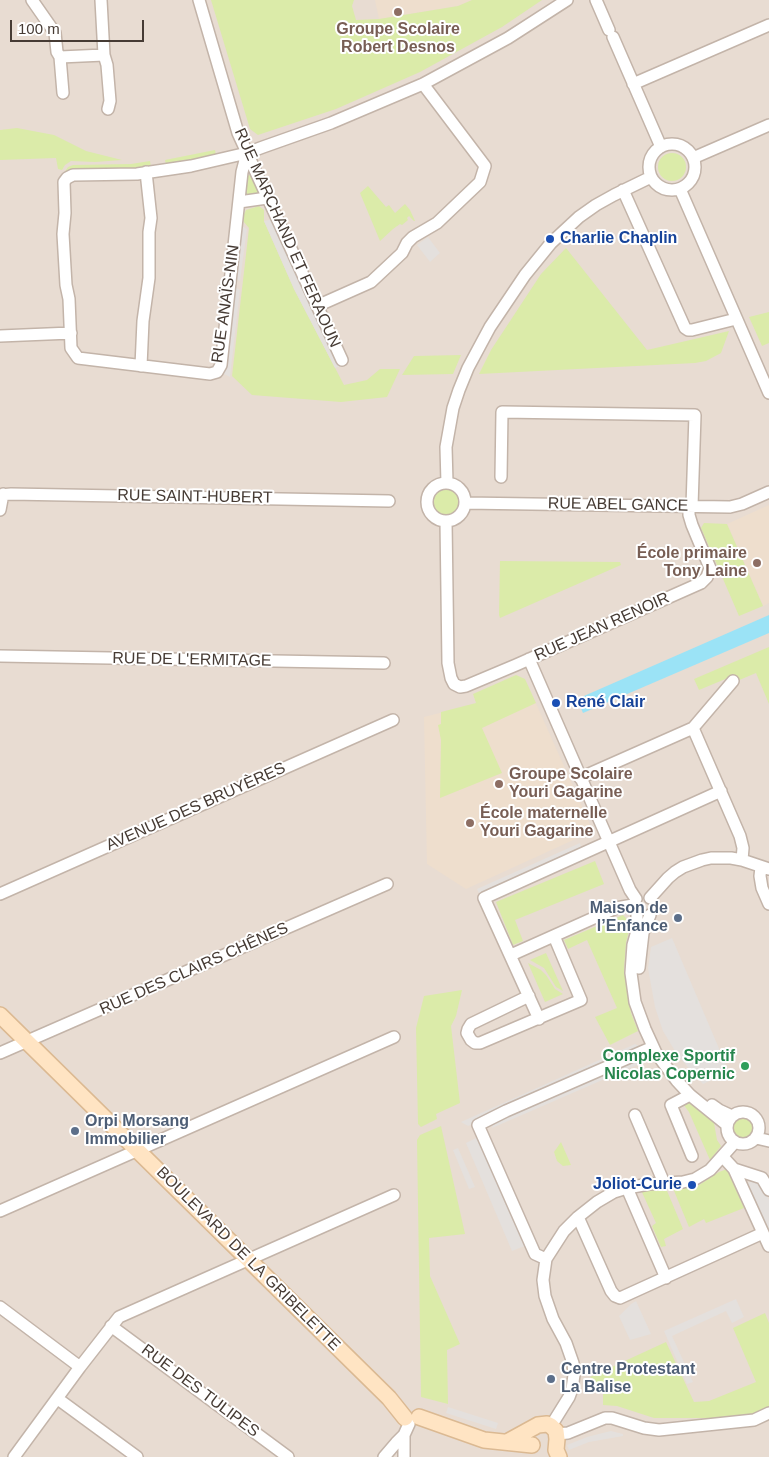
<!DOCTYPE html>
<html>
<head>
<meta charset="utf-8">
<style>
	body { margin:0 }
	#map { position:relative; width:769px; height:1457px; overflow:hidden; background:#f3ece4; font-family:Arial,sans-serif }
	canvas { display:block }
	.scale { position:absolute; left:10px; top:20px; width:134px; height:22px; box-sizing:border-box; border:2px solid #463b34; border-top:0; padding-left:6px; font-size:15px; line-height:18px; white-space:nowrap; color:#463b34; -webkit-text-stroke:4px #fff; paint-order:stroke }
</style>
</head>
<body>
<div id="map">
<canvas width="769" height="1457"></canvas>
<div class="scale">100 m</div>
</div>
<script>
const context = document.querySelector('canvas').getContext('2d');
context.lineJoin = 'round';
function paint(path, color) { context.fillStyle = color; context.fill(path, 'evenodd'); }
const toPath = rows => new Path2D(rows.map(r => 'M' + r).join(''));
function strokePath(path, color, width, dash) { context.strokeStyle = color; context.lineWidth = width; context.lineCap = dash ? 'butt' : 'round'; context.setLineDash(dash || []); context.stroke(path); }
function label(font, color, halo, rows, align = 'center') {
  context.font = font + ' Arial,sans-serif'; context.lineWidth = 4; context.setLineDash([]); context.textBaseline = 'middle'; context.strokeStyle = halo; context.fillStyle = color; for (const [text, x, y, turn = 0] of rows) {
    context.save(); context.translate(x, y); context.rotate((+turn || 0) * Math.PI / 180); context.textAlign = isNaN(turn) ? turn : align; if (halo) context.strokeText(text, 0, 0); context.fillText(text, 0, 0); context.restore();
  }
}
const residential = toPath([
	[0,0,769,0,769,1457,0,1457]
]);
const education = toPath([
	[375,0,472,0,458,6,379,19],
	[769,505,769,603,763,606,727,524],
	[530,690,593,831,466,889,427,864,424,717]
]);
const green = toPath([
	[211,0,354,0,352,6,356,20,379,19,458,6,472,0,542,0,502,27,420,72,336,109,258,135,250,129],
	[17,128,54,135,86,151,122,160,95,162,71,161,65,165,62,170,58,169,56,158,0,160,0,130],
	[215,150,216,155,166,165,165,160],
	'658 167a14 14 0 1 1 28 0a14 14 0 1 1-28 0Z',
	[150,161,151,167,114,169,76,169,64,173,68,167,73,165,131,164],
	[253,174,260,193,250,198,245,195,246,176],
	[368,186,386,207,389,205,395,213,405,204,410,210,415,221,414,221,409,216,407,218,408,220,402,225,400,224,393,229,380,241,360,193],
	[259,206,264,210,264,221,294,289,344,385,367,380,380,369,400,369,387,397,341,402,252,395,232,376,249,228,243,221,244,214,246,210],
	[566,248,647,350,729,331,721,353,706,361,695,363,479,374,491,350,541,274],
	[769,312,769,343,762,346,749,317],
	[461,355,453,374,402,375,414,356],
	'431 501a15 15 0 1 1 30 0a15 15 0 1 1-30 0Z',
	[704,523,727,524,763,606,739,616,701,528],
	[500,561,620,562,621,565,500,618,499,615],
	[769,647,769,704,756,673,737,681,735,675,699,690,694,679],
	[516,675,525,679,536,703,482,728,502,773,440,798,441,740,438,725,441,724,441,712,476,703,473,694],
	[595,861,604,884,515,920,523,941,513,945,496,902],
	[623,915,628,920,630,926,626,943,624,970,631,1013,638,1031,610,1045,595,1017,617,1008,587,940,568,949,564,940],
	[546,953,563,991,556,987,544,968,530,960],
	[528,963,541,970,546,975,555,989,563,994,545,1002],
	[462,990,456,1016,451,1026,460,1103,436,1114,437,1119,421,1127,418,1124,416,1028,424,996],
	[686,1100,714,1123,717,1140,721,1146,710,1160,689,1112,683,1104],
	'732 1127a11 11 0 1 1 22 0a11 11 0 1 1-22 0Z',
	[441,1126,465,1234,429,1238,430,1276,460,1344,447,1350,448,1404,421,1397,417,1140,420,1135],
	[561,1142,571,1165,563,1166,557,1161,554,1152],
	[727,1169,744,1208,706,1223,704,1219,689,1227,672,1186,696,1187,719,1172],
	[665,1186,683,1229,664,1239,666,1246,661,1247,652,1226,656,1223,640,1188],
	[765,1313,769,1323,769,1411,754,1418,654,1418,617,1406,603,1405,603,1388,590,1377,666,1342,694,1402,709,1401,756,1382,733,1328]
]);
const parking = toPath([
	[274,219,340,366,335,368,294,289,264,221],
	[240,225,247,229,240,281,234,278],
	[428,237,440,253,430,262,417,245],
	[233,286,240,290,230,377,222,373],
	[580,843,582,850,480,895,477,889],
	[672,938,729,1072,703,1084,678,1056,663,1031,655,1007,648,968,651,947],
	[635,1044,643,1048,468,1126,461,1122],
	[648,1053,646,1061,492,1128,494,1120],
	[480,1136,527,1245,512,1251,466,1143],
	[458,1148,475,1187,469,1189,453,1150],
	[760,1178,769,1200,769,1240,745,1184],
	[736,1299,744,1317,732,1323,726,1311,672,1336,693,1382,687,1384,664,1331],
	[636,1301,651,1334,630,1340,619,1316,631,1304],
	[448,1407,498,1423,496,1429,446,1413],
	[611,1431,623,1434,623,1436,589,1442,569,1450,567,1445,587,1437]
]);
const water = toPath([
	[769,615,769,633,583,713,577,699]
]);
const street = toPath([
	[32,0,55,33,57,52,60,57,63,93],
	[101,0,104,55,107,65,110,101,108,109],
	[199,0,238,133,342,360],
	[596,0,609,30],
	[613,37,661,147],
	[60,57,104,55],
	[633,84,769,25],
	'649 167a23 23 0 1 1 46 0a23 23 0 1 1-46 0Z',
	[247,153,242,172,221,365,217,372,210,374,78,358,71,348,69,299,66,285,63,234,65,213,64,182,67,178,73,175,137,174,191,166,247,153,263,147,331,123,423,84,508,38,567,0],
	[693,158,769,125],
	[680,189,769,393],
	[623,190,685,328,688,330,692,330,736,319],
	[239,202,267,198],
	[317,306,371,282,402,253,407,243,413,237,437,223,480,182,485,166,423,84],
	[0,336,71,333],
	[141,366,143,321,149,278,149,232,151,218,146,172],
	[501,477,502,412,695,415,692,506],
	[447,483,446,447,453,408,459,390,468,368,490,327,525,275,551,243,579,217,596,205,614,195,651,177],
	'427 502a19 19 0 1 1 38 0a19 19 0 1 1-38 0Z',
	[0,495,11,494,389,501],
	[465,503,730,507,742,504,769,492],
	[0,510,3,494],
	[446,521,448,663,451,678,454,684,460,687,466,686,516,665,701,583,707,577,710,568,692,525,689,515,689,506],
	[0,656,384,663],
	[529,659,630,890,636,899],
	[693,728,740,836,743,848,742,860],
	[580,778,693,728,733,681],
	[761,867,760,876,762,888,769,904],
	[0,894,393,720],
	[650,898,668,878,675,872,683,867,702,860,711,858,731,858,742,860,769,869],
	[637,915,637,931,633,945,631,973,635,1002,645,1029,656,1053,677,1081,690,1095,727,1125],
	[511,955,616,908,633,905],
	[639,968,643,933,650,915],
	[529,996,471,1024,468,1029,467,1033,471,1040,475,1043,480,1043,581,1000,554,936],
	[539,1019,484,898,721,791],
	[0,1053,387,884],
	[690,1095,671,1105,692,1156],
	[712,1105,719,1110,732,1116],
	'727 1128a16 16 0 1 1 32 0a16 16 0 1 1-32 0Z',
	[635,1115,664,1183],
	[756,1138,769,1141],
	[723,1157,734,1169,769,1246],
	[734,1169,762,1178,769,1190],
	[627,1188,666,1278],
	[0,1211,394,1037],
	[578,1217,611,1291,615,1296,620,1298,763,1233],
	[546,1259,535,1254,478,1125,506,1111,653,1047],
	[0,1307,80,1367],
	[111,1326,288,1457],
	[58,1399,137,1457],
	[551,1426,569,1397,572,1389,574,1375,573,1363,566,1343,553,1319,545,1296,543,1280,546,1259,564,1231,578,1217,597,1202,614,1192,627,1188,649,1184,683,1182,695,1179,710,1170,735,1142],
	[557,1434,568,1433,605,1418,612,1418,644,1428,659,1430,754,1420,769,1413],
	[14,1457,80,1367,119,1317,394,1195],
	[384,1457,396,1443,404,1435],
	[404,1457,404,1435,409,1424]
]);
const secondary = toPath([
	[0,1015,389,1398,405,1418],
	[419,1417,484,1440,532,1445],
	[507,1442,538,1425,547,1424,551,1426,556,1431,557,1439,556,1450,559,1457]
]);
const markers = [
	[398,12,5,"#8d6e63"],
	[550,239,5,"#1a4fb4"],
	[757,563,5,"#8d6e63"],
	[556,703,5,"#1a4fb4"],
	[499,784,5,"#8d6e63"],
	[470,823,5,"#8d6e63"],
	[678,918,5,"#5c6f8a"],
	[745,1066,5,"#2e9e5b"],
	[75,1131,5,"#5c6f8a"],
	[692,1185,5,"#1a4fb4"],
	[551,1379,5,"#5c6f8a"]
];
const educationNames = [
	["Groupe Scolaire",398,30,"center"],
	["Robert Desnos",398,48,"center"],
	["École primaire",747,554,"right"],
	["Tony Laine",747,572,"right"],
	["Groupe Scolaire",509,775],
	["Youri Gagarine",509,793],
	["École maternelle",480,814],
	["Youri Gagarine",480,832]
];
const streetNames = [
	["RUE MARCHAND ET FERAOUN",287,238,66],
	["RUE ANAÏS-NIN",226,304,-82],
	["RUE SAINT-HUBERT",195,497,1],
	["RUE ABEL GANCE",618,505,1],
	["RUE JEAN RENOIR",602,627,-24],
	["RUE DE L'ERMITAGE",192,660,1],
	["AVENUE DES BRUYÈRES",196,807,-24],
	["RUE DES CLAIRS CHÊNES",194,969,-24],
	["BOULEVARD DE LA GRIBELETTE",248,1259,45],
	["RUE DES TULIPES",200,1391,37]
];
const transitNames = [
	["Charlie Chaplin",560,239],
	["René Clair",566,703],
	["Joliot-Curie",682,1185,"right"]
];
const serviceNames = [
	["Maison de",668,909,"right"],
	["l’Enfance",668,927,"right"],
	["Orpi Morsang",85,1122],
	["Immobilier",85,1140],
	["Centre Protestant",561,1370],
	["La Balise",561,1388]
];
const leisureNames = [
	["Complexe Sportif",735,1057],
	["Nicolas Copernic",735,1075]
];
paint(residential, '#e8dcd2');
paint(education, '#eedecd');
paint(green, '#dbeba9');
paint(parking, '#e4e0dd');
paint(water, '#9be3f6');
strokePath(street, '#c3b4a9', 14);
strokePath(secondary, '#dbb992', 18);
strokePath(street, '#fff', 11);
strokePath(secondary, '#ffe4c3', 15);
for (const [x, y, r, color] of markers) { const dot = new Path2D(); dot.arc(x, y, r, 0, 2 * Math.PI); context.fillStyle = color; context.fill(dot); strokePath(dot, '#fff', 2); }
label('bold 16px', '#785e54', '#fff', educationNames, 'left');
label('16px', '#463b34', '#fff', streetNames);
label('bold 16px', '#164399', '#fff', transitNames, 'left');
label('bold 16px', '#4e5e75', '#fff', serviceNames, 'left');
label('bold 16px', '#27864d', '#fff', leisureNames, 'right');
</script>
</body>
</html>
